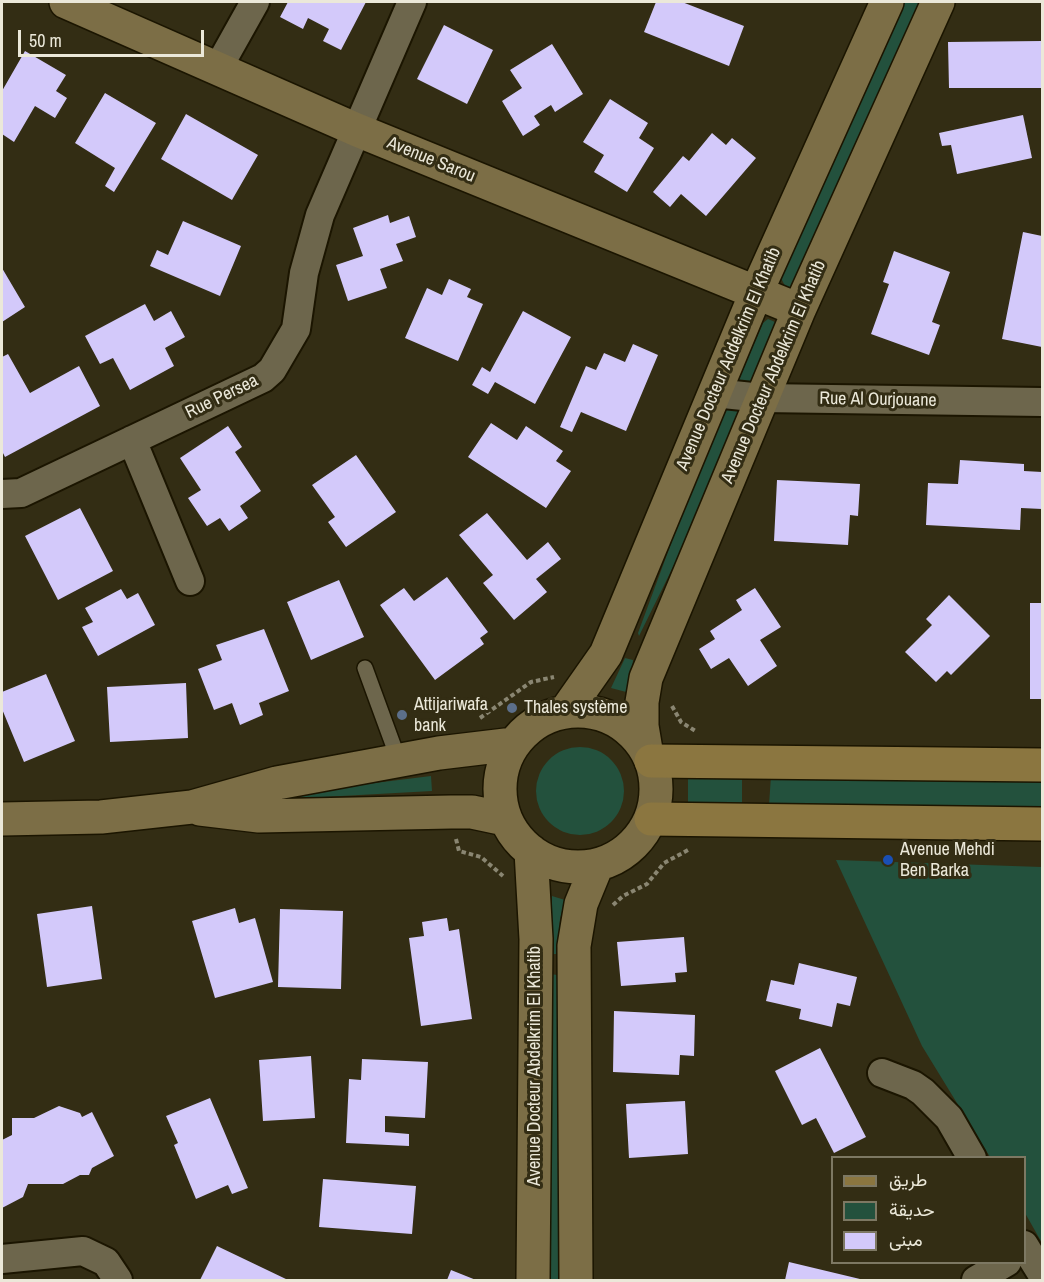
<!DOCTYPE html>
<html>
<head>
<meta charset="utf-8">
<style>
	body { margin:0 }
	#map { position:relative; width:1044px; height:1282px; overflow:hidden; background:#332d14; font-family:"Archivo Narrow",Vazirmatn,sans-serif }
	canvas { display:block }
	.frame { position:absolute; inset:0; border:3px solid #ebe8d9; pointer-events:none }
	.legend { position:absolute; left:831px; top:1156px; width:195px; height:108px; box-sizing:border-box; background:#332d14; border:2px solid #7d7863; margin:0; padding:8px 10px; list-style:none; font-size:18px; color:#ebe8d9 }
	.legend li { display:flex; align-items:center; gap:12px; height:30px }
	.legend b { width:30px; border:2px solid #7d7863 }
	.scale { position:absolute; left:18px; top:30px; width:186px; height:27px; box-sizing:border-box; border:3px solid #ebe8d9; border-top:0; padding-left:8px; font-size:18px; line-height:21px; white-space:nowrap; color:#ebe8d9; -webkit-text-stroke:4px #332d14; paint-order:stroke }
</style>
</head>
<body>
<div id="map">
<canvas width="1044" height="1282"></canvas>
<div class="frame"></div>
<ul class="legend">
<li><b style="height:8px;background:#8b7640"></b>طريق</li>
<li><b style="height:16px;background:#23513d"></b>حديقة</li>
<li><b style="height:16px;background:#d3c9fa"></b>مبنى</li>
</ul>
<div class="scale">50 m</div>
</div>
<script>
const context = document.querySelector('canvas').getContext('2d');
context.lineJoin = 'round';
function paint(path, color) { context.fillStyle = color; context.fill(path, 'evenodd'); }
const toPath = rows => new Path2D(rows.map(r => 'M' + r).join(''));
function strokePath(path, color, width, dash) { context.strokeStyle = color; context.lineWidth = width; context.lineCap = dash ? 'butt' : 'round'; context.setLineDash(dash || []); context.stroke(path); }
function label(font, color, halo, rows, align = 'center') {
  context.font = font + ' "Archivo Narrow",sans-serif'; context.lineWidth = 6; context.setLineDash([]); context.textBaseline = 'middle'; context.strokeStyle = halo; context.fillStyle = color; for (const [text, x, y, turn = 0] of rows) {
    context.save(); context.translate(x, y); context.rotate((+turn || 0) * Math.PI / 180); context.textAlign = isNaN(turn) ? turn : align; if (halo) context.strokeText(text, 0, 0); context.fillText(text, 0, 0); context.restore();
  }
}
const green = toPath([
	[904,2,921,2,794,286,786,288,781,278],
	[768,319,775,322,777,329,675,563,639,636,638,633,686,503,763,323],
	[625,658,633,660,630,693,611,688],
	'536 791a44 44 0 1 1 88 0a44 44 0 1 1-88 0Z',
	[431,776,432,791,287,799,286,794],
	[771,776,1042,779,1042,809,769,805],
	[688,778,742,779,742,803,688,803],
	[836,860,1042,867,1042,1243,1025,1213,1024,1158,990,1157,922,1046],
	[552,896,565,900,560,919,557,954,550,954],
	[549,974,558,975,564,1280,547,1280]
]);
const building = toPath([
	[288,2,366,2,341,50,323,41,329,29,308,18,303,29,280,17],
	[656,2,682,2,744,26,729,66,644,32],
	[444,25,493,50,467,104,417,79],
	[1042,41,1042,88,949,88,948,42],
	[552,44,583,94,555,112,551,105,534,116,540,125,523,136,502,101,522,88,510,70],
	[25,51,66,75,56,91,67,98,55,118,35,106,14,142,2,134,2,91],
	[105,93,156,123,114,192,105,186,115,168,75,143],
	[610,99,648,123,639,138,654,148,627,192,594,172,604,155,583,142],
	[186,114,258,155,232,200,161,159],
	[1023,115,1032,158,957,174,951,145,942,146,939,133],
	[712,133,726,145,732,138,756,158,706,216,681,194,670,207,653,192,683,156,689,161],
	[388,215,390,223,409,216,416,237,396,244,403,261,380,269,387,288,348,301,336,265,363,256,353,228],
	[183,221,241,246,220,296,150,266,157,250,168,255],
	[1023,232,1042,236,1042,347,1002,339],
	[894,251,950,272,932,322,940,325,929,355,871,334,889,284,883,282],
	[2,268,25,307,2,322],
	[449,279,471,289,467,297,483,304,458,361,405,338,427,288,442,295],
	[145,304,154,321,171,311,185,337,165,348,174,366,130,390,113,358,100,364,85,336],
	[523,311,571,337,535,404,495,382,488,394,472,385,482,367,490,372],
	[633,344,658,355,626,431,581,412,572,432,560,427,586,366,596,370,604,353,625,362],
	[8,354,30,393,79,366,100,406,5,457,2,451,2,357],
	[491,423,517,440,526,426,563,451,556,461,571,471,546,508,468,457],
	[228,426,242,447,235,452,261,491,240,506,248,518,229,531,220,518,207,526,188,498,201,490,180,458],
	[356,455,396,512,346,547,328,522,335,517,312,485],
	[960,460,1024,464,1024,471,1042,472,1042,509,1021,508,1020,530,926,525,928,483,958,484],
	[777,480,860,484,858,516,850,515,848,545,774,541],
	[80,508,113,571,58,600,25,536],
	[487,513,527,560,548,542,561,559,536,579,547,592,514,620,483,583,493,575,459,535],
	[447,577,488,632,480,638,484,644,435,680,380,605,404,588,414,601],
	[339,580,364,637,311,660,287,602],
	[755,588,781,627,760,640,777,666,748,686,729,658,711,669,699,649,715,639,710,631,742,610,736,600],
	[121,589,127,599,138,593,155,625,98,656,82,627,93,622,85,608],
	[949,595,990,636,951,675,947,671,936,682,905,652,932,625,926,619],
	[1030,603,1042,603,1042,699,1030,699],
	[264,629,289,691,259,703,263,715,240,725,232,703,214,710,198,669,222,660,216,645],
	[46,674,75,741,24,762,2,709,2,692],
	[186,683,188,738,110,742,107,687],
	[92,906,102,979,47,987,37,914],
	[235,908,239,923,255,918,273,982,215,998,192,921],
	[280,909,343,911,341,989,278,987],
	[447,918,449,931,459,929,472,1019,421,1026,409,938,424,936,422,922],
	[684,937,687,972,675,973,676,982,621,986,617,942],
	[799,963,857,977,850,1006,837,1003,832,1027,799,1019,801,1009,766,1001,771,980,794,985],
	[614,1011,695,1015,694,1056,680,1055,679,1075,613,1072],
	[820,1048,866,1137,834,1153,816,1118,802,1125,775,1071],
	[311,1056,315,1118,263,1121,259,1060],
	[362,1059,428,1062,425,1118,385,1116,385,1132,409,1134,409,1146,346,1143,349,1079,361,1080],
	[210,1098,248,1188,232,1194,228,1185,196,1199,174,1145,178,1143,166,1116],
	[685,1101,688,1154,629,1158,626,1104],
	[59,1106,80,1113,82,1117,92,1112,114,1156,92,1168,89,1175,80,1175,63,1184,28,1184,23,1197,2,1208,2,1140,12,1135,12,1118,34,1118],
	[323,1179,416,1186,412,1234,319,1227],
	[217,1246,288,1280,200,1280],
	[789,1262,860,1279,860,1280,785,1280],
	[451,1270,476,1280,447,1280]
]);
const path = toPath([
	[672,706,681,722,697,732],
	[480,718,531,682,554,677],
	[456,839,459,851,481,857,503,876],
	[613,905,623,896,647,884,664,863,690,849]
]);
const lane = toPath([
	[365,668,399,761]
]);
const street = toPath([
	[218,68,255,2],
	[714,393,762,398,1042,402],
	[132,440,190,581],
	[2,494,21,493,263,378,272,370,296,329,304,273,320,215,412,2],
	[882,1073,913,1085,923,1092,949,1118,972,1158],
	[1024,1245,1042,1274],
	[2,1259,83,1251,106,1262,118,1280],
	[976,1280,1007,1262]
]);
const secondary = toPath([
	[66,2,357,130,799,310],
	'500 789a78 78 0 1 1 156 0a78 78 0 1 1-156 0Z',
	[566,711,606,654,756,293,887,2],
	[646,750,642,726,642,702,646,678,799,310,938,2],
	[200,809,259,816,451,812,472,812,505,819],
	[2,819,101,817,192,807,277,783,439,753,514,744],
	[531,851,536,939,533,1280],
	[576,1280,574,946,581,904,597,865]
]);
const primary = toPath([
	[651,761,1042,765],
	[651,819,1042,824]
]);
const markers = [
	[512,708,6,"#5c6f8a"],
	[402,715,6,"#5c6f8a"],
	[888,860,6,"#1a4fb4"]
];
const streetNames = [
	["Avenue Sarou",431,160,22],
	["Avenue Docteur Addelkrim El Khatib",729,359,-67],
	["Avenue Docteur Abdelkrim El Khatib",774,372,-67],
	["Rue Persea",222,397,-26],
	["Rue Al Ourjouane",878,400,1],
	["Avenue Docteur Abdelkrim El Khatib",535,1066,-90]
];
const poiNames = [
	["Attijariwafa",414,705],
	["bank",414,726],
	["Thales système",524,708],
	["Avenue Mehdi",900,850],
	["Ben Barka",900,871]
];
paint(green, '#23513d');
paint(building, '#d3c9fa');
strokePath(lane, '#1b1500', 18);
strokePath(street, '#1b1500', 32);
strokePath(secondary, '#1b1500', 36);
strokePath(primary, '#1b1500', 36);
strokePath(path, '#8a8672', 4, [4.5, 3]);
strokePath(lane, '#6d664c', 15);
strokePath(street, '#6d664c', 28);
strokePath(secondary, '#7c6e46', 33);
strokePath(primary, '#8b7640', 33);
for (const [x, y, r, color] of markers) { const dot = new Path2D(); dot.arc(x, y, r, 0, 2 * Math.PI); context.fillStyle = color; context.fill(dot); strokePath(dot, '#332d14', 2); }
label('18px', '#ebe8d9', '#332d14', streetNames);
label('18px', '#ebe8d9', '#332d14', poiNames, 'left');
</script>
</body>
</html>
